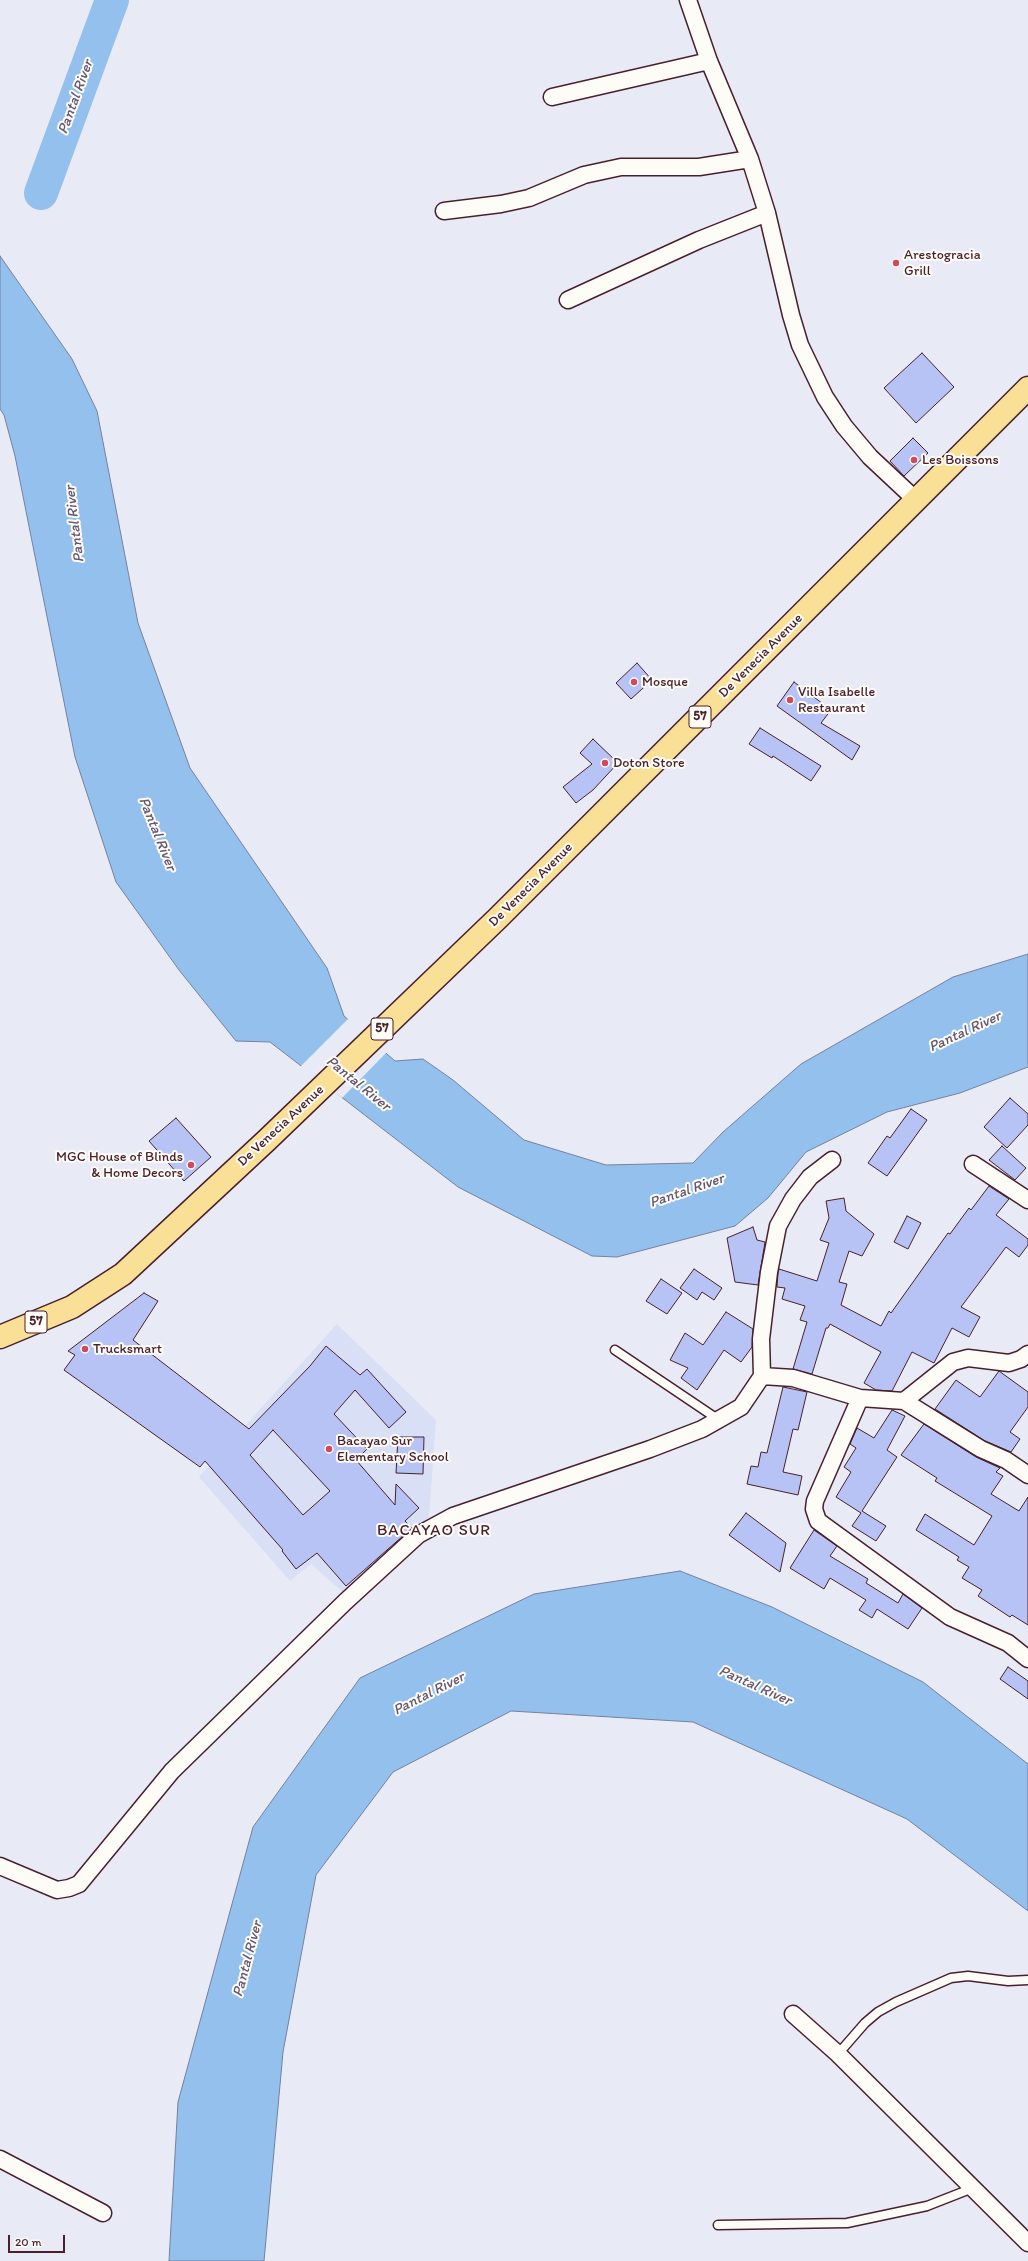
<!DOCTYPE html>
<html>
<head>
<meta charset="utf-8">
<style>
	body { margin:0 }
	#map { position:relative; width:1028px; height:2261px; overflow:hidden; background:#e8ebf6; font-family:Itim,sans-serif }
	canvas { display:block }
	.scale { position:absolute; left:8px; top:2235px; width:57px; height:18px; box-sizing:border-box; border:2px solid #4a1f2b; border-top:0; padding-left:5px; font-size:12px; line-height:14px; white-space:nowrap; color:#4a1f2b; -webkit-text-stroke:3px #fdfcf7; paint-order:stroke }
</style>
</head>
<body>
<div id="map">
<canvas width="1028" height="2261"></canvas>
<div class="scale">20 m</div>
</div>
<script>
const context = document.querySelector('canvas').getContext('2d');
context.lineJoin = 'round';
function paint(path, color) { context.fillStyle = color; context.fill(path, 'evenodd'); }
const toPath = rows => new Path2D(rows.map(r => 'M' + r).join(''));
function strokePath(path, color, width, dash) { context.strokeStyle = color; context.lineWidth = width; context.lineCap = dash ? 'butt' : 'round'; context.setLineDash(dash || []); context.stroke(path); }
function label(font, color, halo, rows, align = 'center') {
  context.font = font + ' Itim,sans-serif'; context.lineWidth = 4; context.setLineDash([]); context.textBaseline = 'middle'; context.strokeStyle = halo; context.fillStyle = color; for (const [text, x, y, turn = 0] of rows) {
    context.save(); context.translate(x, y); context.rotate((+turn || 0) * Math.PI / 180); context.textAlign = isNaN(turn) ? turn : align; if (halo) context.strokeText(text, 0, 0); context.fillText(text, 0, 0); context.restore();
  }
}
const built = toPath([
	[337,1324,436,1420,429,1517,346,1595,311,1564,290,1581,199,1477]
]);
const water = toPath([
	[0,256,72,359,97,411,138,623,190,768,327,968,344,1016,395,1061,423,1059,453,1080,524,1140,606,1165,693,1163,723,1132,801,1064,953,977,1028,954,1028,1067,960,1093,887,1112,806,1152,768,1198,735,1226,617,1257,592,1256,458,1187,270,1042,236,1041,179,970,116,882,75,757,15,456,4,415,0,409,0,256],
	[680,1571,772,1607,923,1682,1028,1764,1028,1911,907,1819,693,1722,511,1711,393,1772,316,1875,283,2052,264,2261,169,2261,178,2102,253,1827,360,1678,534,1594,680,1571]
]);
const pier = toPath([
	[349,1018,387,1052,342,1098,300,1067]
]);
const river = toPath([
	[41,193,112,0]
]);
const building = toPath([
	[922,353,954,387,916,423,884,388,922,353],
	[913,438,928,453,904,476,890,461,913,438],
	[637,663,652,680,631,699,616,683,637,663],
	[794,682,831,710,821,723,860,746,852,760,777,706,794,682],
	[760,728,821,766,811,781,773,756,772,758,749,744,760,728],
	[593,739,618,763,593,790,576,803,563,787,592,764,580,753,593,739],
	[1010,1098,1028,1114,1028,1125,1007,1148,984,1127,1010,1098],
	[911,1109,927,1120,887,1176,868,1163,887,1136,890,1138,911,1109],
	[176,1118,211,1157,184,1181,149,1141,176,1118],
	[1002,1146,1026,1168,1015,1180,989,1160,1002,1146],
	[989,1186,1009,1199,996,1215,1028,1239,1028,1245,1019,1257,1006,1247,961,1307,980,1317,969,1337,952,1328,934,1363,912,1352,892,1391,876,1390,864,1383,881,1352,830,1324,828,1328,826,1328,812,1374,793,1369,807,1322,800,1320,805,1306,782,1299,785,1288,777,1287,778,1273,779,1269,817,1281,829,1243,820,1240,829,1218,826,1201,844,1198,846,1211,874,1234,862,1256,849,1251,839,1282,847,1284,841,1305,881,1326,889,1311,891,1313,948,1233,950,1234,969,1208,971,1210,989,1186],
	[907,1216,921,1223,908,1249,894,1242,907,1216],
	[753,1227,757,1240,765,1242,758,1285,735,1282,727,1238,753,1227],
	[694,1269,722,1288,714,1300,702,1292,697,1300,680,1288,694,1269],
	[661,1279,682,1293,667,1314,646,1301,661,1279],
	[144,1293,158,1301,133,1340,249,1429,310,1366,326,1346,360,1375,367,1369,406,1412,389,1428,355,1390,334,1414,367,1449,356,1460,395,1505,396,1484,419,1508,405,1521,412,1528,346,1586,317,1553,296,1569,282,1551,283,1550,205,1461,200,1467,64,1370,75,1355,68,1351,144,1293],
	[273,1430,330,1491,303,1515,250,1455,273,1430],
	[726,1312,753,1329,752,1347,741,1362,724,1350,697,1390,681,1378,688,1368,670,1360,685,1333,703,1345,726,1312],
	[999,1371,1028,1392,1028,1407,1010,1432,1020,1439,1011,1452,985,1441,935,1409,956,1380,980,1397,999,1371],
	[783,1387,807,1392,798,1430,793,1429,783,1472,802,1476,798,1495,747,1484,751,1466,758,1467,761,1452,767,1453,783,1387],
	[892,1410,905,1416,887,1450,897,1457,862,1511,886,1526,876,1541,852,1526,861,1513,836,1497,851,1472,844,1467,856,1448,850,1444,857,1428,874,1438,892,1410],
	[924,1424,976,1457,1000,1468,996,1472,1003,1476,991,1494,1019,1511,1028,1497,1028,1625,1012,1615,1010,1617,978,1596,982,1590,962,1578,969,1567,957,1560,959,1557,916,1530,925,1514,974,1545,992,1516,935,1481,937,1478,901,1455,924,1424],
	[398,1437,424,1437,423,1474,396,1473,398,1437],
	[746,1513,786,1543,780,1572,729,1535,746,1513],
	[814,1530,837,1546,830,1556,868,1579,866,1583,898,1603,903,1594,922,1608,908,1629,877,1609,872,1618,859,1610,866,1600,830,1578,824,1589,790,1568,814,1530],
	[1008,1667,1028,1681,1028,1699,1000,1679,1008,1667]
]);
const service = toPath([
	[615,1350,719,1420],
	[838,2054,865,2023,878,2012,896,2002,951,1978,968,1976,1008,1981,1028,1980],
	[718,2225,847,2223,927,2206,973,2188]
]);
const minor = toPath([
	[688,0,709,61,750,159,767,213,791,315,800,345,825,397,844,426,870,457,917,501],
	[552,97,709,61],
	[444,211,501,204,529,198,584,175,621,167,699,167,750,159],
	[568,300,699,240,767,213],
	[973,1164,1028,1200],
	[762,1376,793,1378,860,1398,904,1401,981,1449,1006,1460,1028,1475],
	[860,1398,815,1501,814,1509,818,1521,950,1617,1008,1643,1028,1659],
	[904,1401,953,1362,968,1358,1009,1363,1021,1359,1028,1354],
	[0,1866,57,1890,69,1888,79,1884,172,1771,345,1602,418,1535,453,1516,650,1449,702,1429,741,1407,762,1376,761,1339,769,1272,778,1226,793,1199,810,1177,832,1160],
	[793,2014,838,2054,1028,2243],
	[0,2159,103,2213]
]);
const trunk = toPath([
	[0,1337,72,1307,123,1274,267,1140,498,918,1028,388]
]);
const markers = [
	[896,263,4,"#d1495b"],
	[914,460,4,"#d1495b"],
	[634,682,4,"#d1495b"],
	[790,700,4,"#d1495b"],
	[605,763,4,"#d1495b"],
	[191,1165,4,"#d1495b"],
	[85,1349,4,"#d1495b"],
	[329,1449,4,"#d1495b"]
];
const shields = [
	[700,717,22],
	[382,1029,22],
	[36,1322,22]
];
const shieldNames = [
	["57",700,717],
	["57",382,1029],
	["57",36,1322]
];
const poiNames = [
	["Arestogracia",904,255],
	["Grill",904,271],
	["Les Boissons",922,460],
	["Mosque",642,682],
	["Villa Isabelle",798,692],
	["Restaurant",798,708],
	["Doton Store",613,763],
	["MGC House of Blinds",183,1157,"right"],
	["& Home Decors",183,1173,"right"],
	["Trucksmart",93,1349],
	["Bacayao Sur",337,1441],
	["Elementary School",337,1457]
];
const streetNames = [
	["De Venecia Avenue",761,656,-45],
	["De Venecia Avenue",531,885,-45],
	["De Venecia Avenue",281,1126,-43]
];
const waterNames = [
	["Pantal River",76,97,-70],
	["Pantal River",75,524,-97],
	["Pantal River",157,834,68],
	["Pantal River",965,1032,-25],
	["Pantal River",358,1084,39],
	["Pantal River",687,1191,-19],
	["Pantal River",755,1686,24],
	["Pantal River",429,1694,-27],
	["Pantal River",248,1959,-75]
];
const quarterNames = [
	["BACAYAO SUR",434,1531]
];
paint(built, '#d9dff5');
paint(water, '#93c0ed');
strokePath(water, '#76809f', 1);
paint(pier, '#e8ebf6');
strokePath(river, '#93c0ed', 34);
paint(building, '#b6c3f4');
strokePath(building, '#4a1f2b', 1);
strokePath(service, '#4a1f2b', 11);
strokePath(minor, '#4a1f2b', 19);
strokePath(trunk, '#4a1f2b', 25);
strokePath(service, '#fdfcf7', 8);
strokePath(minor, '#fdfcf7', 16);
strokePath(trunk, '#fadf96', 22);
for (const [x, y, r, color] of markers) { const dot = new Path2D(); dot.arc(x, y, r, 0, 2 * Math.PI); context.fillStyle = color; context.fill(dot); strokePath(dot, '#fdfcf7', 1.5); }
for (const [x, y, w] of shields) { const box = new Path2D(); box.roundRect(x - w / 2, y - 11, w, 22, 3); context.fillStyle = '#fdfcf7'; context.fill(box); strokePath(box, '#4a1f2b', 1); }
label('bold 13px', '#4a1f2b', null, shieldNames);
label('14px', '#4a1f2b', '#fdfcf7', poiNames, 'left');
label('14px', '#4a1f2b', '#fdfcf7', streetNames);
label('italic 15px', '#64576f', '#fdfcf7', waterNames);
context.letterSpacing = '1px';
label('16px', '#4a1f2b', '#fdfcf7', quarterNames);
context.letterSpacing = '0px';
</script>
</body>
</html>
